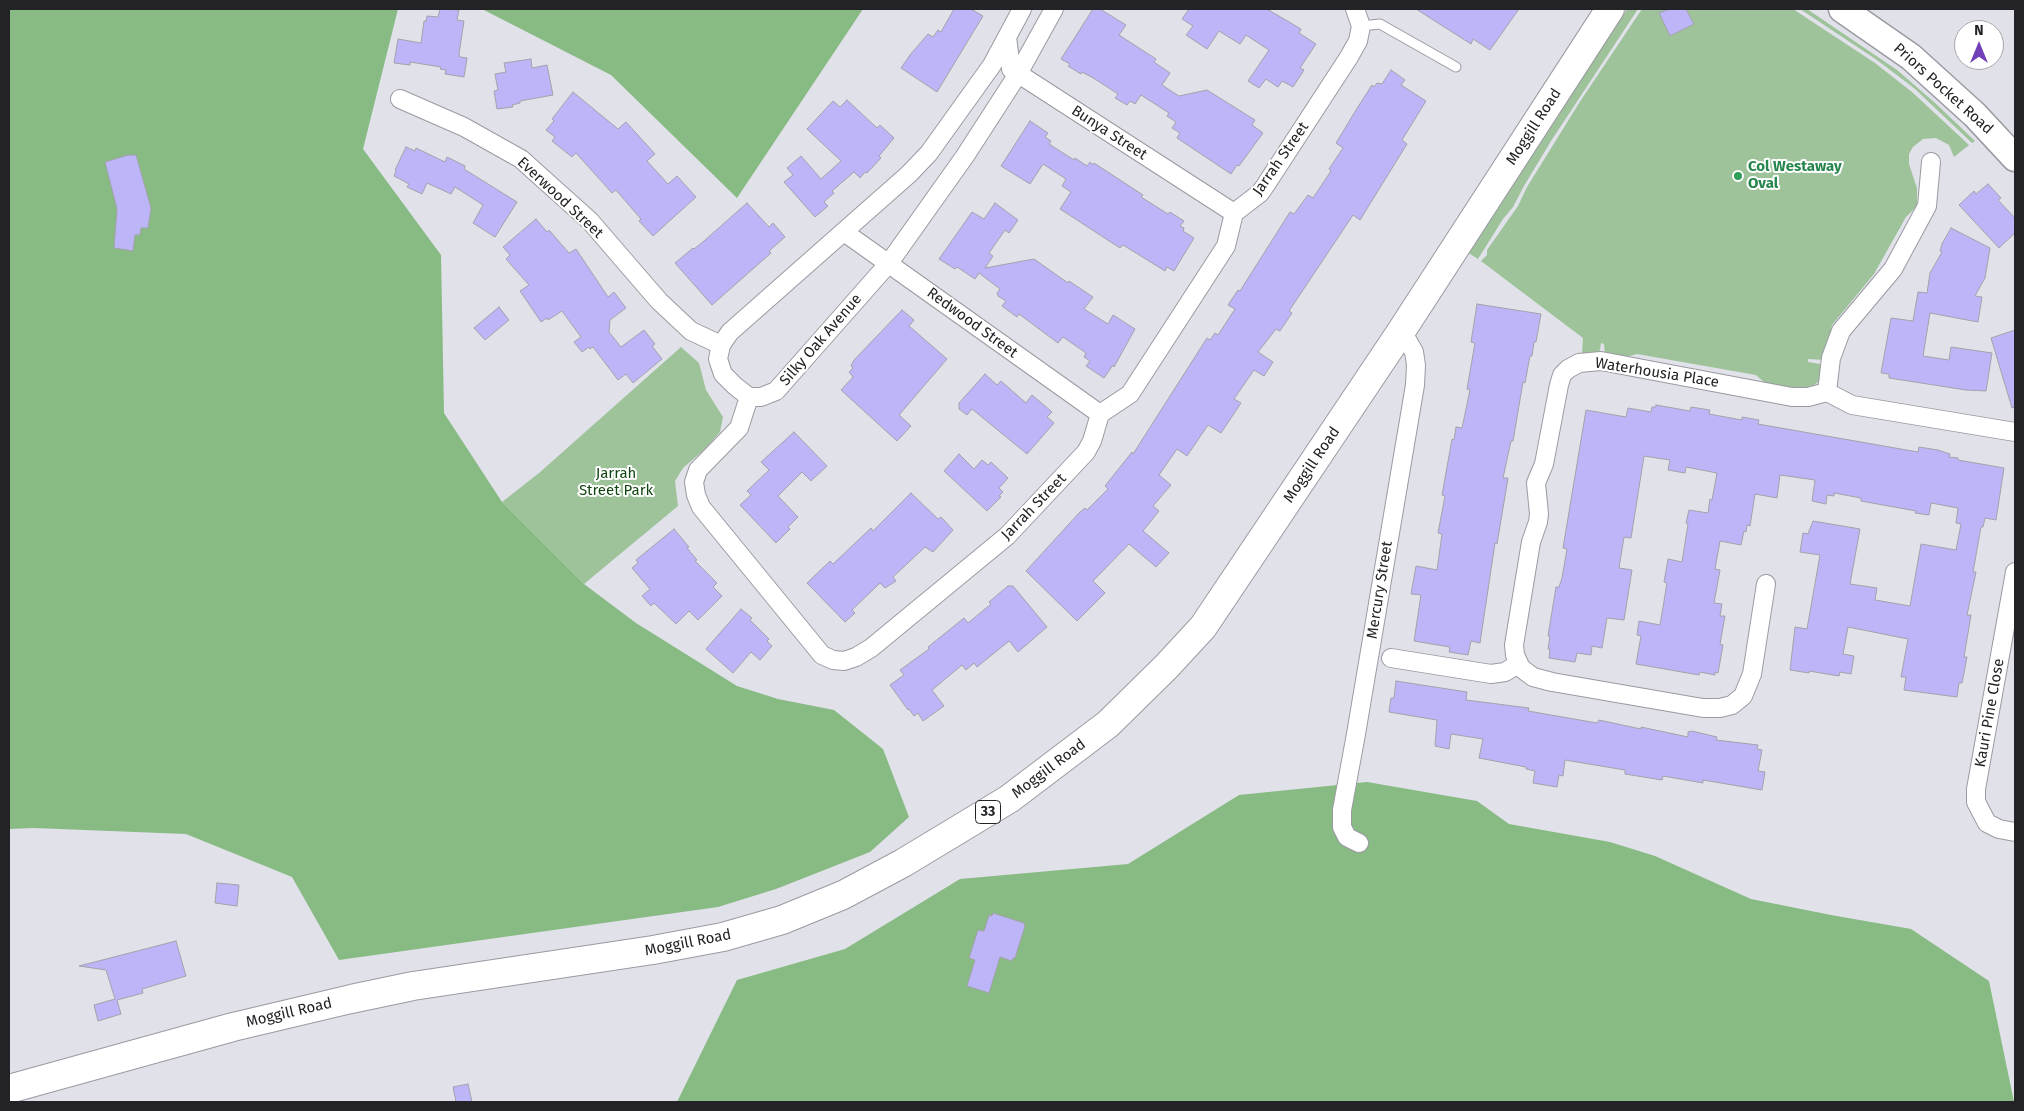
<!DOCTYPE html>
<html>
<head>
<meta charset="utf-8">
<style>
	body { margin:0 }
	#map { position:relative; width:2024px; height:1111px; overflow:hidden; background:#e1e1e9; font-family:"Fira Sans",sans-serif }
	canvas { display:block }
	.frame { position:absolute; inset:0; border:10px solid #232226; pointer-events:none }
	.north { position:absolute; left:1954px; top:20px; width:50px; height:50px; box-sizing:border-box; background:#fff; border:1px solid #a7a7a8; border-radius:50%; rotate:0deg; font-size:14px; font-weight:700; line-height:20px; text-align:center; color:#232226 }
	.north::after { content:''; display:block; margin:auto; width:18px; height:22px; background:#7140b8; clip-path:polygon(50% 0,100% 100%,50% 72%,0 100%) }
</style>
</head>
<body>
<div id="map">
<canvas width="2024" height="1111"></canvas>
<div class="frame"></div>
<div class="north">N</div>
</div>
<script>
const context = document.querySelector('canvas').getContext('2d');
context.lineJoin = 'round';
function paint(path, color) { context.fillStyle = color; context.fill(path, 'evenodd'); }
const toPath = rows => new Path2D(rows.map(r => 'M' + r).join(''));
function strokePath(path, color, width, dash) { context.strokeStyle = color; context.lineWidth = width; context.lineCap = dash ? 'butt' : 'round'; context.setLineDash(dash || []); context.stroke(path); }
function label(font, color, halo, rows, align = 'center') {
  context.font = font + ' "Fira Sans",sans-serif'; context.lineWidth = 4; context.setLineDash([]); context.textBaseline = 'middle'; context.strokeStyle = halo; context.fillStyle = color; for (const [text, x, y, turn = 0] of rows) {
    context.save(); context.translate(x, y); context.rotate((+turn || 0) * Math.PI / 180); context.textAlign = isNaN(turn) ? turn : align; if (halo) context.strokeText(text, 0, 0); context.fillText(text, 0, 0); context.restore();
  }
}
const green = toPath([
	[1627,9,1638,9,1551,141,1524,186,1513,207,1503,219,1478,259,1467,252],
	[1642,9,1793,9,1875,63,1912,92,1969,145,1954,157,1949,145,1936,138,1923,139,1913,147,1909,154,1909,164,1917,188,1917,206,1906,217,1874,274,1832,325,1825,360,1808,359,1808,362,1820,364,1824,367,1818,382,1809,389,1791,390,1764,382,1756,375,1637,354,1626,357,1605,355,1604,344,1601,343,1600,350,1598,353,1582,353,1583,338,1481,261,1487,255,1487,250,1518,206,1527,187,1581,100],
	[1800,9,1807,9,1897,70,1934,102,1975,141,1972,143,1914,88,1877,60],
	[681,347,699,363,706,390,723,417,720,432,706,448,683,468,675,481,678,506,584,584,502,502,539,473]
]);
const forest = toPath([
	[9,9,398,9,363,149,441,255,444,413,502,502,584,584,636,623,737,686,778,699,834,710,883,749,909,817,870,852,776,889,718,907,339,960,292,877,186,834,34,828,9,829],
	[482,9,863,9,737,198,611,75],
	[1367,782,1477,801,1509,824,1610,842,1655,856,1751,899,1831,915,1911,929,1989,981,2014,1102,677,1102,737,980,845,949,960,879,1128,864,1239,795]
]);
const building = toPath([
	[440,9,459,10,457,20,464,21,459,54,460,57,467,58,464,77,445,74,446,70,440,69,441,67,410,62,410,65,394,63,398,39,421,43,424,21,426,21,427,16,438,17,440,9],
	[954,9,971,9,983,16,937,92,901,68,910,55,928,34,933,37,938,30,941,32,954,9],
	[1093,9,1100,9,1126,25,1119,35,1156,59,1154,62,1170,73,1162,85,1179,96,1207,90,1255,120,1252,125,1263,133,1239,166,1237,165,1231,174,1177,138,1180,133,1172,128,1176,122,1167,116,1169,113,1141,95,1135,104,1130,101,1127,105,1115,98,1118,94,1095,79,1082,72,1081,74,1068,66,1070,64,1061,59,1093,9],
	[1189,9,1267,9,1301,29,1299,33,1316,44,1300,68,1304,70,1293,87,1282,81,1278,87,1266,79,1259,88,1248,81,1269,50,1246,35,1240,44,1219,31,1207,49,1186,35,1193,26,1182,19,1189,9],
	[1416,9,1519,9,1490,50,1473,39,1471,44,1416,9],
	[1669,9,1686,9,1694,24,1670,36,1659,13,1669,9],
	[531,59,532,68,547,65,553,95,520,101,520,103,512,105,513,107,497,109,494,91,498,90,495,74,506,72,504,63,531,59],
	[1391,70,1405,80,1401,85,1426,101,1402,140,1407,144,1360,220,1353,215,1289,311,1292,313,1280,331,1276,329,1258,352,1273,362,1264,376,1254,370,1234,399,1241,403,1221,433,1208,425,1187,456,1177,449,1159,475,1171,485,1153,506,1159,511,1143,531,1169,553,1156,567,1129,544,1093,581,1105,593,1077,621,1026,571,1079,513,1085,508,1087,510,1108,489,1105,486,1132,452,1133,454,1207,338,1210,340,1215,333,1218,335,1235,309,1228,305,1238,290,1240,291,1290,212,1294,214,1308,195,1313,198,1331,171,1329,169,1343,148,1336,143,1356,110,1372,85,1374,87,1377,83,1382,84,1391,70],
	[573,92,618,129,626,122,655,154,647,161,668,184,677,176,696,197,653,236,639,221,641,219,616,190,612,193,576,153,572,157,552,141,555,137,546,130,554,121,552,119,573,92],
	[847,100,877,128,880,125,894,138,879,156,881,158,867,173,865,172,860,178,854,172,832,191,834,193,824,202,828,206,815,217,784,182,793,175,787,168,801,156,821,179,841,161,807,129,833,101,840,107,847,100],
	[1030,121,1048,133,1045,137,1051,141,1049,144,1074,160,1075,158,1087,166,1090,162,1093,165,1094,163,1143,195,1141,197,1168,214,1170,212,1184,221,1180,226,1184,228,1183,231,1194,238,1174,271,1167,267,1165,271,1123,245,1120,248,1060,209,1071,192,1062,186,1066,179,1043,164,1030,184,1001,166,1030,121],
	[406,147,415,151,416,148,445,162,447,157,465,166,464,169,517,202,495,237,473,223,483,205,455,187,451,194,427,183,422,194,407,187,409,184,394,176,396,171,395,170,406,147],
	[128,155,136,155,151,208,148,228,141,228,140,235,135,235,133,251,114,248,117,209,105,162,128,155],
	[1988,184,2001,198,1998,200,2015,218,2015,233,1999,248,1959,205,1974,191,1976,194,1988,184],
	[747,203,769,227,773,223,785,237,769,251,771,253,712,305,675,263,693,248,694,249,704,241,747,203],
	[995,203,1018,220,1009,233,1005,230,989,253,993,256,985,268,1034,259,1068,283,1069,281,1093,297,1084,309,1108,324,1113,315,1135,329,1114,367,1113,365,1104,378,1086,366,1090,361,1084,357,1086,353,1063,337,1058,343,1019,314,1017,317,1002,306,1006,301,998,296,997,293,1000,289,979,273,975,279,957,267,955,269,939,259,972,212,984,219,995,203],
	[536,219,547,232,549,230,569,253,576,249,608,297,614,292,626,308,610,320,609,332,621,347,644,330,655,344,652,346,662,359,633,383,626,374,618,380,593,347,590,349,589,347,582,352,574,342,581,337,562,311,548,320,547,318,541,322,520,291,529,285,506,259,510,255,503,247,536,219],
	[1951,228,1990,248,1985,278,1975,296,1982,297,1978,322,1930,313,1923,356,1949,360,1951,347,1992,353,1986,391,1966,390,1889,378,1889,374,1881,373,1891,318,1913,321,1918,292,1927,293,1930,273,1942,252,1940,251,1942,244,1951,228],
	[1477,304,1541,314,1536,342,1534,342,1532,356,1530,356,1525,383,1523,382,1513,441,1511,441,1503,478,1508,478,1497,544,1495,543,1480,643,1471,641,1468,655,1449,652,1450,647,1414,641,1421,595,1411,594,1416,566,1437,570,1442,534,1438,533,1445,496,1442,495,1452,439,1454,440,1456,427,1462,428,1470,390,1467,389,1475,343,1471,342,1477,304],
	[499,307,509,320,485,340,474,328,499,307],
	[902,310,914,320,909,326,947,359,899,415,911,426,897,441,841,390,853,377,849,372,853,368,851,366,854,360,902,310],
	[2015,330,2015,407,2012,408,1991,338,2015,330],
	[985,374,997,385,1001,381,1026,403,1032,395,1052,412,1047,417,1054,423,1027,454,972,409,967,415,959,409,959,403,985,374],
	[1656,405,1690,411,1691,407,1710,410,1709,414,1742,420,1742,417,1759,420,1758,424,1918,452,1919,447,1938,450,1950,454,1949,457,1958,458,1958,460,2004,468,1996,520,1985,518,1983,527,1981,527,1973,572,1976,572,1967,615,1971,615,1964,657,1967,657,1962,683,1959,683,1957,697,1904,690,1906,677,1901,677,1908,639,1848,627,1843,654,1854,656,1851,674,1840,672,1839,676,1809,671,1809,673,1790,670,1795,627,1807,629,1820,555,1800,552,1803,533,1808,534,1813,521,1860,529,1850,584,1877,588,1875,600,1910,606,1921,544,1956,550,1961,524,1956,523,1958,508,1931,503,1929,515,1915,513,1916,511,1861,501,1861,498,1834,493,1834,496,1827,495,1826,504,1812,501,1815,480,1780,475,1777,498,1755,494,1750,526,1747,525,1746,532,1744,531,1741,545,1720,541,1715,569,1720,570,1714,603,1722,604,1720,616,1725,616,1720,644,1723,645,1718,673,1715,672,1715,675,1700,672,1699,675,1636,664,1641,636,1637,635,1639,621,1660,625,1667,583,1664,582,1668,559,1682,562,1688,524,1686,523,1689,510,1708,513,1710,499,1712,500,1717,473,1686,467,1685,473,1668,470,1670,460,1644,456,1631,538,1624,537,1619,568,1632,570,1624,620,1607,618,1602,648,1592,646,1591,655,1577,653,1575,662,1549,658,1550,649,1548,649,1550,636,1548,636,1556,587,1559,587,1562,578,1567,549,1563,548,1586,410,1626,417,1628,408,1651,412,1652,407,1656,407,1656,405],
	[794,432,827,466,811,481,802,472,778,496,798,517,788,527,790,529,776,543,740,505,751,495,747,491,769,470,761,462,794,432],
	[959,454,974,469,982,460,988,465,991,462,1008,478,999,488,1003,492,999,496,1001,497,987,511,944,471,959,454],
	[911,493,938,519,941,517,953,530,933,552,925,547,893,577,896,581,885,588,880,583,852,610,855,613,845,622,807,583,830,561,833,564,871,528,873,531,911,493],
	[674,529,689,547,687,548,697,560,695,561,717,583,713,587,722,596,698,620,689,611,676,624,654,603,651,606,642,596,650,589,632,568,638,563,636,560,674,529],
	[1008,586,1013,586,1047,627,1018,652,1009,641,977,667,974,663,966,670,962,665,932,690,944,706,923,721,918,713,914,716,909,709,908,710,890,685,904,675,900,670,929,649,928,647,964,618,968,623,991,604,989,602,1008,586],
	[741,609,752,618,750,620,769,639,767,641,772,646,760,660,751,652,733,673,706,649,741,609],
	[1396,681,1467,692,1466,700,1529,708,1528,711,1597,723,1599,720,1641,729,1641,727,1688,737,1688,732,1692,731,1717,737,1716,740,1758,745,1757,749,1762,750,1758,771,1765,772,1762,790,1703,780,1703,783,1663,776,1662,780,1625,774,1625,770,1565,760,1563,776,1559,775,1557,787,1533,783,1535,771,1526,769,1526,767,1479,758,1483,739,1451,734,1449,749,1435,746,1437,720,1389,712,1391,698,1394,698,1396,681],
	[217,883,239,885,237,906,215,903,217,883],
	[993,913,1024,923,1025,926,1015,958,1013,958,1012,961,1000,957,989,993,967,986,975,960,969,958,978,930,984,931,989,915,992,916,993,913],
	[176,941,186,976,142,989,143,993,117,1000,121,1014,98,1021,94,1005,115,999,106,970,79,966,176,941],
	[468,1084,472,1102,456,1102,453,1087,468,1084]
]);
const lane = toPath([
	[1361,26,1380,24,1456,67]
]);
const street = toPath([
	[1022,9,992,65,929,153,909,174,730,332,721,345,718,359,723,374,735,386,749,397,761,397,776,391,889,263,965,156,1018,74,1054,9],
	[1007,37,1011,69,1234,213],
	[400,99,464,127,521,159,590,221,659,301,691,331,721,345],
	[844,232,1100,414],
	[1827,392,1831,358,1841,331,1893,269,1927,206,1931,162],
	[749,397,739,428,698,470,694,482,696,495,701,507,822,655,833,660,844,661,856,657,871,648,1007,536,1086,452,1092,441,1100,414,1130,394,1226,246,1234,213,1260,193,1265,186,1349,57,1358,41,1361,26,1355,9],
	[2015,572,1976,789,1976,802,1987,823,1999,829,2015,832],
	[1766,584,1752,674,1743,696,1732,705,1720,708,1703,708,1552,682,1533,677,1521,668,1515,655,1514,645,1531,542,1538,522,1539,514,1536,483,1544,464,1559,385,1562,375,1568,369,1579,363,1601,361,1792,397,1808,397,1827,392,1852,405,2015,432],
	[1391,658,1491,674,1505,672,1518,664],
	[1359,843,1347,837,1342,827,1342,810,1356,734,1415,385,1416,365,1414,352,1406,338,1400,333]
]);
const secondary = toPath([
	[1842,9,1911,57,1975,115,2015,158]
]);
const primary = toPath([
	[9,1089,233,1027,351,999,413,986,653,950,723,937,782,920,843,895,903,863,1009,799,1108,724,1166,667,1203,627,1400,333,1610,9]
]);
const markers = [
	[1738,176,5,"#2e9e5b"]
];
const shields = [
	[988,812,25]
];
const shieldNames = [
	["33",988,812]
];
const streetNames = [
	["Priors Pocket Road",1943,89,42],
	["Moggill Road",1534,127,-57],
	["Bunya Street",1109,133,33],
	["Jarrah Street",1281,159,-55],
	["Everwood Street",560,198,43],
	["Redwood Street",972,323,36],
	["Silky Oak Avenue",821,340,-49],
	["Waterhousia Place",1657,373,9],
	["Moggill Road",1312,465,-56],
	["Jarrah Street",1034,507,-46],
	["Mercury Street",1380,590,-81],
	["Kauri Pine Close",1990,713,-80],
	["Moggill Road",1049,769,-37],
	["Moggill Road",688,943,-11],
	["Moggill Road",289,1013,-13]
];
const leisureNames = [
	["Col Westaway",1748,167],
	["Oval",1748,184]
];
const parkNames = [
	["Jarrah",616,474],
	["Street Park",616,491]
];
paint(green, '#9ec39a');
paint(forest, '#88ba84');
paint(building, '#bcb5f8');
strokePath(building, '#a2a2aa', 1);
strokePath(lane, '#9a9aa2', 11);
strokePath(street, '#9a9aa2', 20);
strokePath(secondary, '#9a9aa2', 29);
strokePath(primary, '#9a9aa2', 30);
strokePath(lane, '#fff', 9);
strokePath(street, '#fff', 18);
strokePath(secondary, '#fff', 26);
strokePath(primary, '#fff', 28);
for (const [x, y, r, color] of markers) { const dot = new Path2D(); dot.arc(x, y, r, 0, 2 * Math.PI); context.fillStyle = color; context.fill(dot); strokePath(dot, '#fff', 2); }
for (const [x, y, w] of shields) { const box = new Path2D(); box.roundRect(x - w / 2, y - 11.5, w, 23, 4); context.fillStyle = '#fff'; context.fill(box); strokePath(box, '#232226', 1); }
label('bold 14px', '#232226', null, shieldNames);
label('15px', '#232226', '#fff', streetNames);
label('bold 15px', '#27864d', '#fff', leisureNames, 'left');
label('15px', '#134711', '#fff', parkNames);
</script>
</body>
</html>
